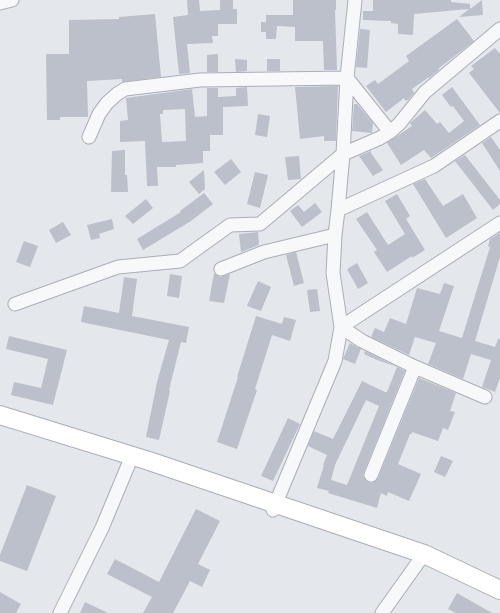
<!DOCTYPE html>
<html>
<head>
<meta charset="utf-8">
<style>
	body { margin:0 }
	canvas { display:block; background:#e4e7ec }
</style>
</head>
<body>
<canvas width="500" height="613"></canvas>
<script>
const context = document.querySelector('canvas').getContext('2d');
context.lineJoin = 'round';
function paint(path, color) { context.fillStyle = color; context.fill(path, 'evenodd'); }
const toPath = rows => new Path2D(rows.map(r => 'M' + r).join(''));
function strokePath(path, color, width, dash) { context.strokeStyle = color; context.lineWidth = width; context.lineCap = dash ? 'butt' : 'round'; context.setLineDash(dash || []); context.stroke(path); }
const building = toPath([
	[187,0,199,0,200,11,220,10,220,0,233,0,233,9,237,9,237,24,218,24,218,36,212,36,213,43,187,44,190,73,179,74,173,17,188,15],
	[293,0,336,0,336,10,335,10,337,70,324,70,323,41,295,41,295,27,277,26,276,39,266,39,266,32,261,32,261,22,266,22,266,15,293,15],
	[373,0,451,0,451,2,470,4,470,9,482,0,483,15,459,17,469,9,414,14,413,35,398,34,398,24,391,23,391,21,363,20,363,11,373,11],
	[155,14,161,77,122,82,122,79,87,81,88,117,60,117,60,120,47,120,46,54,69,54,69,20,119,19,119,17],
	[457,19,474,41,438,69,439,70,429,78,429,77,412,89,414,93,409,99,406,101,404,98,386,112,366,86,375,80,378,84,409,61,406,56],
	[360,29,370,30,367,68,356,67],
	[495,48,500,54,500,113,469,73,474,69,471,66],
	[218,54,218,72,207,72,207,55],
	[235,59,247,60,247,71,236,72],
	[267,59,280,59,280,71,267,71],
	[338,86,336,141,324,141,324,136,300,139,295,87],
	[247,87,248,106,223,107,223,135,210,135,210,151,203,151,203,163,176,165,176,167,157,167,158,186,147,186,145,141,120,142,120,121,128,120,126,98,192,89,195,117,207,116,207,88,218,88,218,97,236,96,236,88],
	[185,109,186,141,162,142,160,114,163,114,163,110],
	[452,87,480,125,431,158,424,150,401,165,387,143,412,126,410,123,425,110,437,124,440,122,449,133,464,121,453,106,451,107,442,95],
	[354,104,357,104,373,123,372,133,352,131],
	[258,114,270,116,267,137,255,135],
	[491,137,500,150,500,171,482,143],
	[125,150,125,175,127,175,128,192,111,192,112,151],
	[371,151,371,153,383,170,373,176,359,156],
	[465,155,500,200,500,204,493,210,455,161],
	[299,156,301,179,288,180,285,157],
	[231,159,241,172,225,185,214,172],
	[204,170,205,189,199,194,189,182],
	[255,172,268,175,260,208,247,204],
	[425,179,443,206,463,194,477,218,446,238,413,184],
	[204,193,213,204,191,221,143,250,137,239,181,212,180,211],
	[397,194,410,216,406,219,425,250,412,258,412,256,387,272,374,252,377,250,356,219,367,212,388,245,405,234,385,201],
	[146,199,153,208,133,224,125,216],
	[315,203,322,212,302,227,290,211,298,205,304,212],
	[112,219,114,229,99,234,100,238,91,240,87,225],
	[63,222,71,235,56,243,49,230],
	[258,232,259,245,241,252,239,234],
	[500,233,500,257,475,341,495,347,498,339,500,339,500,378,495,392,482,387,491,360,471,354,463,379,428,364,436,343,415,337,409,355,371,337,375,328,384,332,390,318,406,324,417,288,440,294,444,283,454,286,439,331,462,338,490,247,488,246,490,239],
	[24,241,38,246,30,267,16,262],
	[296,252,304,283,294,286,286,255],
	[357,263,368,283,358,289,347,269],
	[214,273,220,277,230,274,224,303,209,301],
	[170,274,182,276,179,298,167,296],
	[124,277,137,279,132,316,189,327,186,343,181,342,169,390,170,391,159,440,146,437,157,382,169,340,81,322,84,306,119,313],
	[258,281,271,287,261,311,247,306],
	[317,289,320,311,310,312,307,290],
	[256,316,282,324,284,317,296,320,290,341,272,335,255,389,257,390,237,449,217,442,238,377,237,377],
	[9,336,67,350,53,405,11,395,14,382,41,388,48,359,6,349],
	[350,343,361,349,355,364,343,359],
	[365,351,405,371,364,472,363,476,368,482,372,483,378,478,419,378,456,393,450,411,455,412,448,430,443,428,438,441,412,432,412,434,410,434,398,464,421,474,409,501,388,492,387,496,381,493,377,508,328,493,329,491,317,488,324,465,323,465,327,455,308,446,314,431,333,439,362,381,385,392,387,392,397,367,377,360,364,354],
	[366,400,379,406,347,485,331,480,335,465],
	[288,418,300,424,273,481,261,476],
	[441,456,453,461,445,477,434,472],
	[27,485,56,496,27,571,0,561,0,555],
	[196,509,220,521,198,564,210,570,202,587,190,581,173,613,143,613,152,597,107,574,115,559,159,582],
	[0,592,21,604,16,613,0,613],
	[457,593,492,613,456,613,448,609],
	[85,602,108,613,80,613]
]);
const street = toPath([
	[0,3,12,0],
	[89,137,99,114,107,103,117,94,125,89,200,80,347,78,390,132],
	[338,210,434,166,500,121],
	[221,269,264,252,335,235],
	[15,304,118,267,180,261,230,225,260,224,343,154,380,138,390,132,399,124,425,92,500,29],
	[485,397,415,367,362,341,341,327,500,223],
	[371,475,415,367],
	[273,510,335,361,341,327,333,273,335,235,338,210,343,154,347,78,355,0],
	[60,613,102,528,132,456],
	[382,613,424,554]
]);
const secondary = toPath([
	[0,415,149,461,424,554,500,590]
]);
paint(building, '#bbc0ca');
strokePath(street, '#a9aeb7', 15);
strokePath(secondary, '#a9aeb7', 20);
strokePath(street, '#f7f8fa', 13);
strokePath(secondary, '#fff', 18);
</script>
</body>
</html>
